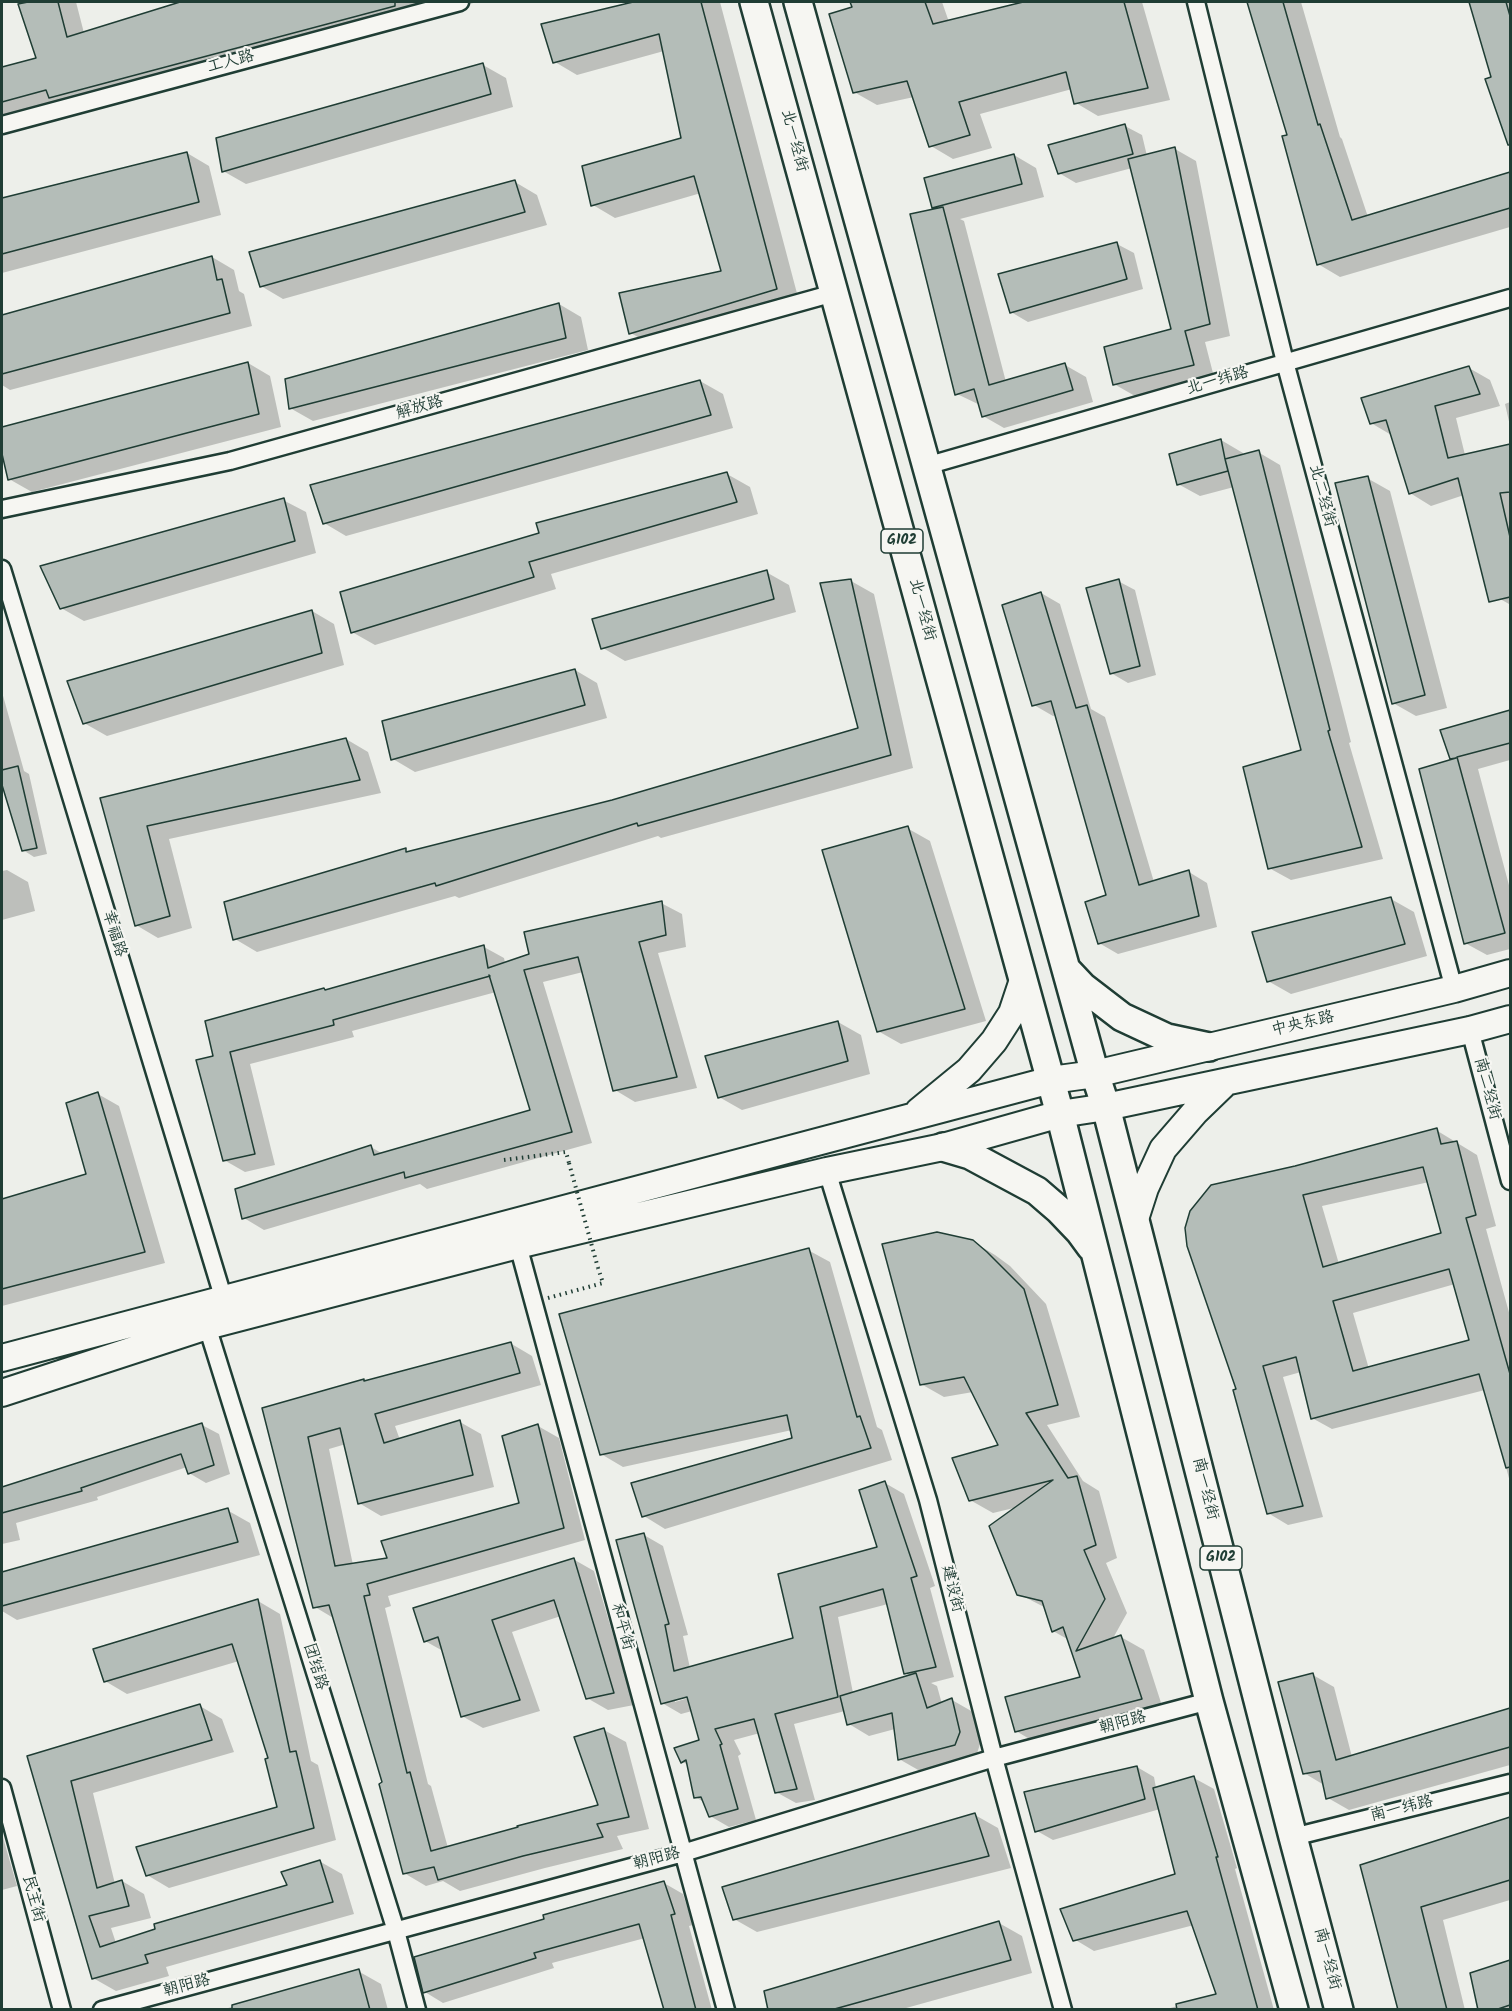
<!DOCTYPE html>
<html>
<head>
<meta charset="utf-8">
<style>
	body { margin:0 }
	#map { position:relative; width:1512px; height:2011px; overflow:hidden; background:#edefea; font-family:Kalam,sans-serif }
	canvas { display:block }
	.frame { position:absolute; inset:0; border:3px solid #1f3d34; pointer-events:none }
</style>
</head>
<body>
<div id="map">
<canvas width="1512" height="2011"></canvas>
<div class="frame"></div>
</div>
<script>
const context = document.querySelector('canvas').getContext('2d');
context.lineJoin = 'round';
function paint(path, color) { context.fillStyle = color; context.fill(path, 'evenodd'); }
const toPath = rows => new Path2D(rows.map(r => 'M' + r).join(''));
function strokePath(path, color, width, dash) { context.strokeStyle = color; context.lineWidth = width; context.lineCap = dash ? 'butt' : 'round'; context.setLineDash(dash || []); context.stroke(path); }
function label(font, color, halo, rows, align = 'center') {
  context.font = font + ' Kalam,"LXGW WenKai TC",sans-serif'; context.lineWidth = 4.5; context.setLineDash([]); context.textBaseline = 'middle'; context.strokeStyle = halo; context.fillStyle = color; for (const [text, x, y, turn = 0] of rows) {
    context.save(); context.translate(x, y); context.rotate((+turn || 0) * Math.PI / 180); context.textAlign = isNaN(turn) ? turn : align; if (halo) context.strokeText(text, 0, 0); context.fillText(text, 0, 0); context.restore();
  }
}
const shadow = toPath([
	[23,2,76,2,84,33,185,2,477,2,339,40,2,120,2,68,38,59],
	[640,2,720,2,799,301,653,346,631,333,621,294,723,272,701,193,615,218,593,205,682,139,664,51,577,75,555,62,543,25],
	[852,2,942,2,949,22,1029,2,1142,2,1170,100,1098,116,1076,103,1072,89,980,114,992,148,953,159,931,146,914,97,877,105,854,92,854,8],
	[1248,2,1301,2,1340,137,1342,139,1368,217,1510,174,1510,227,1340,277,1318,264,1289,136],
	[1470,2,1510,2,1510,148,1487,80,1493,78],
	[483,65,506,78,513,107,246,184,223,171],
	[1125,126,1142,135,1147,156,1175,149,1196,161,1230,336,1205,342,1214,377,1135,396,1114,384,1172,330,1132,168,1076,183,1059,173],
	[187,153,209,166,221,215,2,273,2,199],
	[1014,155,1036,168,1044,197,960,219,964,221,1006,382,1065,365,1086,377,1093,402,1004,428,983,416,980,405,957,394,938,210,933,207],
	[515,182,537,195,547,225,283,299,261,286],
	[1117,244,1134,253,1143,289,1028,322,1011,312],
	[212,257,234,270,239,291,244,294,252,326,10,390,2,385,2,317],
	[559,304,581,317,588,350,313,421,290,408],
	[248,363,270,376,281,427,32,492,9,479,2,447,2,429],
	[1469,368,1490,380,1500,406,1456,418,1465,455,1510,446,1509,604,1488,592,1464,495,1431,506,1410,493,1393,436,1371,423],
	[700,381,723,394,733,428,346,536,324,523],
	[1510,402,1510,426,1505,404],
	[1221,440,1243,453,1243,456,1258,452,1280,465,1351,742,1349,743,1383,859,1291,880,1269,868,1303,751,1234,487,1200,496,1178,484],
	[727,474,750,487,758,514,551,574,556,589,375,645,352,632,541,534],
	[1367,478,1390,491,1447,708,1416,716,1393,703],
	[283,500,306,512,316,553,84,621,61,608],
	[766,572,789,585,796,612,625,661,603,648],
	[851,581,874,594,913,768,661,838,658,836,459,898,455,896,257,952,235,939,405,850,410,853,613,801,860,729],
	[1118,581,1135,590,1156,675,1128,683,1111,673],
	[1041,593,1060,604,1091,709,1105,717,1154,882,1189,872,1207,883,1217,927,1118,954,1099,943,1108,896,1057,715,1053,716,1034,705],
	[312,611,334,624,344,665,107,736,84,723],
	[575,670,597,683,607,718,415,772,393,759],
	[2,692,24,771,29,774,47,854,34,857,23,850,2,780],
	[1510,712,1510,760,1478,769,1510,889,1510,949,1487,955,1465,943,1454,760,1452,758,1442,731],
	[346,739,368,752,381,793,169,839,192,928,158,938,136,925,102,799],
	[907,828,930,841,986,1021,901,1044,878,1031],
	[7,870,28,882,35,911,2,920,2,871],
	[1391,899,1414,912,1427,956,1291,994,1268,981],
	[661,903,682,914,686,947,658,953,697,1088,635,1102,615,1090,583,972,543,982,592,1143,427,1189,420,1184,264,1230,244,1218,371,1147,383,1154,531,1111,496,992,352,1031,354,1037,250,1064,275,1165,245,1172,224,1160,215,1058,324,989,327,991,484,947,504,958,505,963],
	[838,1022,861,1035,870,1074,742,1110,719,1097],
	[98,1094,119,1106,165,1263,2,1306,2,1200,88,1175],
	[1436,1130,1477,1155,1496,1226,1486,1229,1510,1316,1510,1482,1485,1390,1332,1429,1312,1418,1301,1372,1283,1377,1323,1517,1288,1525,1268,1513,1238,1390,1295,1168],
	[1429,1182,1443,1234,1339,1264,1322,1206],
	[1455,1284,1471,1341,1369,1369,1353,1313],
	[972,1241,995,1255,1010,1266,1046,1304,1080,1417,1047,1425,1083,1481,1099,1491,1117,1558,1106,1563,1127,1613,1112,1640,1121,1637,1144,1650,1164,1712,1038,1744,1016,1731,1082,1678,1069,1640,1053,1631,1046,1608,1019,1594,1018,1507,993,1513,970,1500,1000,1446,973,1392,944,1397,921,1384],
	[808,1250,830,1262,877,1427,882,1430,892,1460,665,1529,644,1516,794,1439,792,1430,623,1467,601,1454],
	[510,1343,532,1356,541,1385,395,1426,400,1440,460,1422,481,1434,494,1487,381,1516,359,1503,346,1444,329,1449,353,1565,389,1560,521,1504,538,1426,559,1438,585,1540,388,1596,391,1606,385,1608,428,1784,431,1786,448,1848,599,1806,604,1730,626,1742,649,1829,617,1836,623,1849,545,1868,460,1891,443,1881,426,1886,404,1873,384,1783,335,1619,315,1607,264,1409,364,1380,366,1382],
	[202,1425,219,1434,230,1474,206,1483,189,1473,187,1467,97,1497,98,1500,16,1523,20,1540,2,1544,2,1488],
	[885,1483,904,1494,935,1586,930,1588,954,1677,931,1683,937,1686,942,1704,952,1700,973,1712,980,1744,976,1757,920,1771,899,1759,895,1729,869,1736,849,1724,845,1711,794,1724,815,1800,796,1803,776,1792,760,1733,734,1740,741,1754,738,1756,756,1820,729,1827,710,1816,704,1802,695,1797,689,1765,682,1762,701,1741,692,1711,681,1714,662,1703,644,1535,663,1546,688,1635,683,1636,690,1668,795,1639,779,1575,878,1548],
	[888,1604,905,1673,910,1676,853,1693,838,1617],
	[695,1696,675,1702,675,1699],
	[227,1510,250,1523,260,1555,17,1620,2,1611,2,1573],
	[573,1559,594,1571,634,1705,608,1710,587,1698,561,1616,512,1632,540,1711,483,1728,462,1716,443,1651,425,1641],
	[258,1601,280,1614,311,1761,318,1765,336,1840,169,1888,147,1875,279,1808,270,1759,239,1661,127,1694,105,1681],
	[1313,1675,1334,1687,1352,1757,1510,1710,1510,1765,1349,1810,1328,1798,1324,1785,1304,1773],
	[200,1706,222,1719,234,1752,93,1793,115,1884,122,1881,144,1894,151,1918,111,1928,116,1943,289,1886,319,1861,342,1874,354,1914,166,1967,169,1976,116,1991,93,1978,28,1757],
	[1137,1767,1154,1777,1156,1788,1194,1778,1214,1789,1237,1868,1235,1869,1274,2010,1163,2010,1218,1995,1194,1925,1094,1951,1074,1939,1177,1875,1160,1809,1053,1840,1037,1831],
	[975,1815,998,1828,1011,1868,757,1932,734,1919],
	[1510,1818,1510,1900,1443,1920,1465,2010,1399,2010,1362,1866],
	[2,1834,17,1886,2,1890],
	[664,1883,683,1894,693,1925,689,1926,712,2010,666,2010,645,1938,552,1963,554,1968,443,2003,425,1992,546,1920],
	[999,1923,1022,1936,1032,1973,899,2010,770,2010],
	[1510,1962,1510,2010,1480,2010,1472,1974],
	[358,1971,381,1984,388,2010,221,2010]
]);
const building = toPath([
	[28,2,58,2,67,37,180,2,395,2,395,6,49,98,46,90,2,102,2,67,36,58,18,4,28,2],
	[633,2,701,2,777,289,629,334,619,293,721,271,694,176,591,206,582,166,681,138,659,34,553,63,541,24,633,2],
	[850,2,925,2,933,24,1023,2,1124,2,1148,88,1074,104,1066,72,959,102,970,135,929,147,907,81,853,93,829,14,852,7,850,2],
	[1247,2,1283,2,1318,125,1320,124,1352,220,1510,172,1510,208,1317,265,1282,136,1287,135,1247,2],
	[1469,2,1506,2,1510,16,1510,145,1508,145,1485,79,1491,77,1469,2],
	[483,63,491,94,222,172,216,138,483,63],
	[1125,124,1133,154,1058,174,1048,145,1125,124],
	[1175,147,1210,324,1185,331,1194,365,1113,385,1104,347,1171,329,1128,159,1175,147],
	[187,152,199,202,2,254,2,198,187,152],
	[1014,154,1022,184,932,208,924,178,1014,154],
	[515,180,525,212,260,287,249,252,515,180],
	[943,207,989,385,1065,363,1073,390,982,417,974,389,955,395,910,214,943,207],
	[1117,242,1127,279,1010,313,998,274,1117,242],
	[212,256,217,280,222,279,230,313,2,374,2,315,212,256],
	[559,303,566,338,289,409,285,379,559,303],
	[248,362,259,414,8,480,2,454,2,427,248,362],
	[1469,366,1480,394,1435,406,1448,458,1510,444,1510,492,1500,493,1510,537,1510,597,1489,602,1458,478,1409,494,1386,420,1370,424,1361,398,1469,366],
	[700,380,711,415,323,524,310,485,700,380],
	[1221,439,1225,459,1259,450,1330,730,1328,731,1362,847,1268,869,1243,767,1301,750,1225,459,1228,471,1177,485,1169,454,1221,439],
	[727,472,737,502,529,562,534,577,351,633,340,592,539,533,536,523,727,472],
	[1368,476,1425,695,1392,704,1335,483,1368,476],
	[284,498,295,541,60,609,40,566,284,498],
	[767,570,774,599,601,649,592,619,767,570],
	[851,579,891,755,638,826,637,823,436,886,435,883,233,940,224,902,406,848,406,852,612,800,858,728,820,583,851,579],
	[1119,579,1140,666,1110,674,1086,588,1119,579],
	[1041,592,1076,708,1087,705,1139,885,1189,870,1199,916,1098,944,1085,902,1106,895,1051,701,1032,706,1002,605,1041,592],
	[312,610,322,653,83,724,67,681,312,610],
	[575,669,585,705,391,760,382,721,575,669],
	[1510,710,1510,743,1457,757,1505,933,1464,944,1419,769,1456,758,1450,759,1440,730,1510,710],
	[346,738,360,780,147,826,170,916,135,926,100,798,346,738],
	[18,766,37,848,22,851,2,785,2,770,18,766],
	[908,826,965,1009,877,1032,822,850,908,826],
	[1391,897,1405,944,1267,982,1252,932,1391,897],
	[662,901,666,935,639,942,677,1077,613,1091,578,957,524,970,572,1132,405,1178,404,1172,242,1219,235,1189,371,1145,374,1155,530,1110,489,975,490,976,333,1020,334,1025,230,1052,255,1154,223,1161,196,1060,213,1056,205,1021,324,988,325,990,484,945,488,968,529,954,524,932,662,901],
	[838,1021,848,1061,718,1098,705,1056,838,1021],
	[98,1092,145,1252,2,1289,2,1199,86,1174,66,1103,98,1092],
	[1437,1128,1441,1144,1457,1141,1476,1215,1466,1218,1510,1374,1510,1467,1506,1468,1479,1374,1311,1419,1296,1357,1263,1366,1303,1506,1267,1514,1233,1390,1236,1389,1187,1246,1185,1228,1190,1211,1211,1185,1295,1166,1437,1128],
	[1423,1167,1441,1233,1323,1267,1303,1195,1423,1167],
	[1449,1269,1469,1340,1353,1371,1333,1301,1449,1269],
	[937,1232,973,1240,987,1252,1024,1289,1058,1405,1026,1413,1068,1478,1077,1476,1096,1545,1084,1550,1105,1599,1076,1651,1121,1635,1142,1699,1015,1732,1005,1697,1080,1677,1063,1627,1052,1632,1042,1601,1017,1595,989,1526,1053,1480,969,1501,952,1458,998,1445,964,1377,920,1385,882,1244,937,1232],
	[809,1248,857,1417,860,1416,871,1448,642,1517,631,1483,792,1438,787,1415,600,1455,559,1314,809,1248],
	[511,1342,520,1373,375,1414,384,1443,460,1420,473,1475,358,1504,340,1428,308,1437,335,1566,387,1558,381,1541,519,1503,502,1436,538,1424,564,1528,367,1584,370,1595,364,1596,407,1773,410,1772,431,1851,518,1827,517,1826,598,1805,574,1737,604,1728,629,1817,597,1824,603,1837,523,1856,438,1880,434,1867,403,1874,379,1784,382,1782,329,1605,313,1608,262,1408,364,1379,364,1381,511,1342],
	[202,1423,214,1465,188,1474,181,1454,81,1488,82,1491,2,1513,2,1487,202,1423],
	[885,1481,917,1576,911,1578,936,1667,904,1674,883,1589,820,1607,838,1697,775,1714,797,1789,775,1793,754,1719,715,1729,722,1744,720,1745,738,1809,709,1817,701,1797,694,1798,686,1760,681,1763,674,1748,699,1740,687,1697,661,1704,616,1540,644,1533,669,1624,665,1625,674,1671,793,1638,778,1574,877,1547,859,1490,885,1481],
	[228,1508,238,1542,2,1606,2,1572,228,1508],
	[574,1558,614,1693,586,1699,554,1600,492,1620,520,1700,461,1717,438,1637,424,1642,413,1608,574,1558],
	[258,1599,290,1752,296,1751,314,1828,146,1876,136,1847,277,1807,265,1759,268,1758,232,1644,104,1682,93,1649,258,1599],
	[916,1673,927,1708,952,1698,960,1732,955,1745,898,1760,892,1713,847,1725,840,1696,916,1673],
	[1313,1673,1336,1760,1510,1708,1510,1747,1326,1799,1320,1771,1303,1774,1278,1682,1313,1673],
	[200,1704,212,1740,71,1781,97,1888,122,1880,129,1906,89,1916,100,1947,155,1929,154,1924,287,1885,281,1872,320,1860,333,1902,145,1955,148,1963,92,1979,27,1756,200,1704],
	[1137,1766,1145,1799,1035,1832,1024,1792,1137,1766],
	[1194,1776,1218,1857,1216,1857,1258,2010,1177,2010,1176,2004,1216,1994,1187,1911,1073,1941,1060,1909,1175,1874,1153,1788,1194,1776],
	[975,1813,989,1856,733,1920,722,1887,975,1813],
	[1510,1817,1510,1880,1421,1907,1447,2010,1398,2010,1360,1865,1510,1817],
	[664,1881,675,1914,671,1915,696,2010,664,2010,639,1924,534,1953,536,1958,423,1993,414,1957,544,1919,543,1915,664,1881],
	[999,1921,1011,1960,831,2010,768,2010,764,1991,999,1921],
	[1510,1960,1510,2005,1495,2010,1478,2010,1470,1973,1510,1960],
	[359,1969,370,2010,232,2010,232,2005,359,1969]
]);
const path = toPath([
	[504,1160,566,1152,569,1163],
	[548,1298,603,1283,598,1268]
]);
const minor = toPath([
	[1196,2,1285,362,1454,989],
	[2,125,460,2],
	[926,466,1510,298],
	[2,509,230,461,834,293],
	[2,569,224,1300],
	[1470,1030,1510,1181],
	[827,1171,928,1500,994,1758,1063,2010],
	[518,1245,726,2010],
	[207,1326,396,1931,417,2010],
	[2,1788,62,2010],
	[1293,1837,1510,1783],
	[102,2010,683,1853,994,1758,1209,1701]
]);
const primary = toPath([
	[919,1111,969,1070,994,1041,1012,1013,1023,980],
	[1135,1219,1145,1188,1163,1149,1195,1112,1226,1082],
	[2,1358,1051,1080,1095,1074,1454,989,1510,973],
	[2,1393,207,1326,518,1245,827,1171,943,1147,1060,1114,1106,1107,1470,1030,1510,1019]
]);
const trunk = toPath([
	[754,2,1060,1114,1209,1701,1294,2010],
	[798,2,1095,1074,1106,1107,1293,1837,1339,2010],
	[1066,969,1083,987,1122,1017,1167,1038,1209,1047],
	[943,1147,970,1155,1037,1191,1059,1210,1080,1232,1091,1247]
]);
const pathBridge = toPath([
	[569,1163,598,1268]
]);
const shields = [
	[902,541,42],
	[1221,1558,42]
];
const shieldNames = [
	["G102",902,541],
	["G102",1221,1558]
];
const streetNames = [
	["工人路",231,63,-15],
	["北一经街",793,141,75],
	["北一纬路",1218,382,-16],
	["解放路",420,409,-16],
	["北二经街",1321,496,75],
	["北一经街",921,610,75],
	["幸福路",113,934,73],
	["中央东路",1303,1025,-13],
	["南二经街",1486,1089,75],
	["南一经街",1204,1489,76],
	["建设街",951,1589,76],
	["和平街",621,1627,75],
	["团结路",314,1667,73],
	["朝阳路",1123,1724,-15],
	["南一纬路",1402,1810,-14],
	["朝阳路",657,1860,-15],
	["民主街",32,1899,75],
	["南一经街",1326,1959,75],
	["朝阳路",187,1987,-15]
];
paint(shadow, '#0003');
paint(building, '#b4bdb8');
strokePath(building, '#1f3d34', 1.5);
strokePath(minor, '#1f3d34', 21);
strokePath(primary, '#1f3d34', 30);
strokePath(trunk, '#1f3d34', 32);
strokePath(path, '#1f3d34', 4, [1.5, 4.5]);
strokePath(minor, '#f6f6f2', 16);
strokePath(primary, '#f6f6f2', 26);
strokePath(trunk, '#f6f6f2', 27);
strokePath(pathBridge, '#1f3d34', 4, [1.5, 4.5]);
for (const [x, y, w] of shields) { const box = new Path2D(); box.roundRect(x - w / 2, y - 12, w, 24, 4.5); context.fillStyle = '#f6f6f2'; context.fill(box); strokePath(box, '#1f3d34', 1.5); }
label('bold 15px', '#1f3d34', null, shieldNames);
label('16px', '#1f3d34', '#f6f6f2', streetNames);
</script>
</body>
</html>
